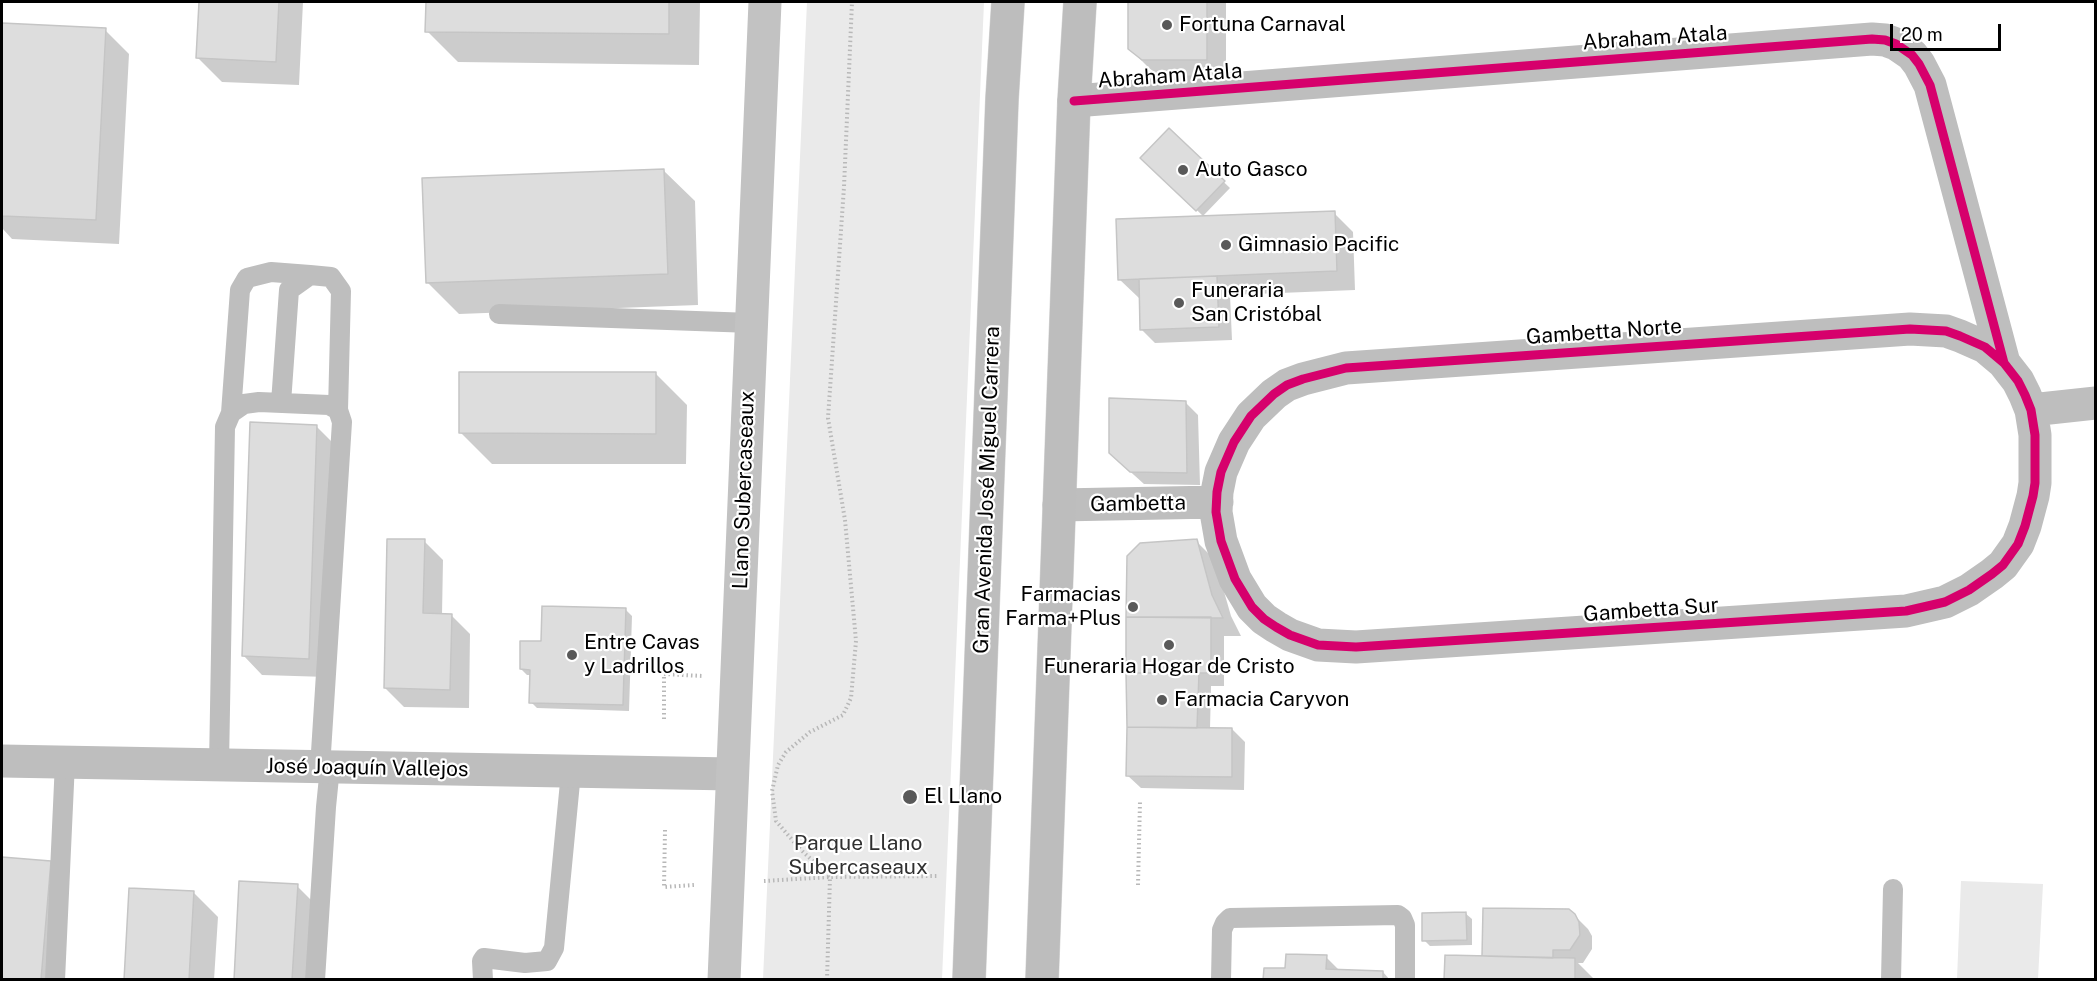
<!DOCTYPE html>
<html>
<head>
<meta charset="utf-8">
<style>
	body { margin:0 }
	#map { position:relative; width:2097px; height:981px; overflow:hidden; background:#fff; font-family:"Public Sans",sans-serif }
	canvas { display:block }
	.frame { position:absolute; inset:0; border:3px solid #000; pointer-events:none }
	.scale { position:absolute; left:1890px; top:24px; width:111px; height:27px; box-sizing:border-box; border:3px solid #000; border-top:0; padding-left:8px; font-size:18px; line-height:21px; white-space:nowrap; color:#000; -webkit-text-stroke:4px #fff; paint-order:stroke }
</style>
</head>
<body>
<div id="map">
<canvas width="2097" height="981"></canvas>
<div class="frame"></div>
<div class="scale">20 m</div>
</div>
<script>
const context = document.querySelector('canvas').getContext('2d');
context.lineJoin = 'round';
function paint(path, color) { context.fillStyle = color; context.fill(path, 'evenodd'); }
const toPath = rows => new Path2D(rows.map(r => 'M' + r).join(''));
function strokePath(path, color, width, dash) { context.strokeStyle = color; context.lineWidth = width; context.lineCap = dash ? 'butt' : 'round'; context.setLineDash(dash || []); context.stroke(path); }
function label(font, color, halo, rows, align = 'center') {
  context.font = font + ' "Public Sans",sans-serif'; context.lineWidth = 4.5; context.setLineDash([]); context.textBaseline = 'middle'; context.strokeStyle = halo; context.fillStyle = color; for (const [text, x, y, turn = 0] of rows) {
    context.save(); context.translate(x, y); context.rotate((+turn || 0) * Math.PI / 180); context.textAlign = isNaN(turn) ? turn : align; if (halo) context.strokeText(text, 0, 0); context.fillText(text, 0, 0); context.restore();
  }
}
const green = toPath([
	[807,2,984,2,942,979,763,979],
	[1961,881,2043,884,2038,979,1957,979]
]);
const shadow = toPath([
	[200,2,303,2,299,85,222,82,198,58],
	[427,2,700,2,699,65,458,62,427,31],
	[1129,2,1226,2,1226,79,1162,78,1149,68,1129,48],
	[2,24,105,30,129,54,119,244,12,239,2,228],
	[1169,130,1230,188,1203,216,1143,158],
	[663,170,695,201,698,305,459,314,428,283],
	[1334,213,1353,232,1355,290,1230,295,1232,340,1155,343,1142,330,1141,298,1139,298,1119,279],
	[655,373,687,405,686,464,492,464,461,433],
	[1185,402,1198,415,1200,485,1144,484,1124,466],
	[316,426,335,445,327,677,262,675,243,655],
	[424,541,443,560,442,615,451,615,470,634,469,708,404,707,385,688],
	[1196,541,1215,560,1231,616,1241,636,1224,636,1224,686,1211,686,1210,729,1232,729,1245,742,1244,790,1141,788,1127,775],
	[626,610,632,616,629,711,537,708,531,702,531,675,527,675,521,669,542,643],
	[2,859,50,863,61,980,2,980],
	[297,886,321,910,317,980,235,980],
	[194,893,218,917,214,980,126,980],
	[1465,913,1472,919,1472,945,1430,946,1424,940],
	[1574,915,1588,929,1592,936,1592,949,1583,963,1578,963,1595,980,1445,980],
	[1326,957,1340,971,1383,972,1390,980,1265,980]
]);
const building = toPath([
	[199,2,279,2,276,62,196,58,199,2],
	[426,2,669,2,669,34,425,32,426,2],
	[1128,2,1207,2,1207,60,1142,60,1128,49,1128,2],
	[2,23,106,28,96,220,2,216,2,23],
	[1169,128,1225,181,1196,211,1140,158,1169,128],
	[664,169,668,274,426,283,422,178,664,169],
	[1335,211,1337,271,1118,280,1116,219,1335,211],
	[1217,276,1219,327,1140,330,1139,279,1217,276],
	[459,372,656,372,656,434,459,433,459,372],
	[1109,398,1186,401,1187,473,1130,472,1109,453,1109,398],
	[250,422,317,425,309,659,242,656,250,422],
	[387,539,425,539,423,613,452,614,450,690,384,688,387,539],
	[1197,539,1212,595,1223,618,1126,617,1127,556,1140,543,1197,539],
	[542,606,626,608,623,705,529,703,530,670,520,669,520,641,541,641,542,606],
	[1126,617,1211,617,1211,673,1126,673,1126,617],
	[1126,673,1199,673,1197,728,1127,727,1126,673],
	[1127,727,1232,728,1232,777,1126,776,1127,727],
	[2,857,51,861,41,980,2,980,2,857],
	[239,881,298,884,292,980,234,980,239,881],
	[129,888,194,891,189,980,124,980,129,888],
	[1483,908,1569,909,1575,914,1579,922,1580,935,1570,950,1553,950,1553,958,1482,956,1483,908],
	[1466,912,1467,940,1422,941,1422,913,1466,912],
	[1286,954,1327,955,1326,969,1383,971,1383,980,1263,980,1264,968,1285,968,1286,954],
	[1445,955,1575,958,1575,980,1444,980,1445,955]
]);
const path = toPath([
	[664,719,664,674,703,676],
	[665,830,664,887,694,885],
	[764,881,830,877,939,876],
	[1138,885,1140,802],
	[827,980,830,877,800,849,776,821,772,791,778,765,786,752,810,732,843,715,851,698,856,641,845,520,828,418,844,187,852,2]
]);
const lane = toPath([
	[499,314,752,323],
	[281,403,289,290,310,275,331,277,341,291,338,410],
	[231,413,240,290,247,278,271,272,310,275],
	[219,765,225,427,231,413,244,404,259,402,329,405,338,410,342,422,320,768],
	[55,980,65,762],
	[315,980,326,807,330,767],
	[483,980,482,961,484,958,525,963,547,961,554,948,571,772],
	[1221,980,1222,930,1225,923,1230,918,1398,915,1402,918,1405,925,1405,980],
	[1891,980,1893,889]
]);
const street = toPath([
	[1074,101,1872,39,1885,40,1896,44,1912,55,1919,64,1930,85,2004,363],
	[1910,329,1946,331,1960,336,1985,347,2004,363,2018,381,2025,395,2031,410,2035,435,2035,483,2033,496,2025,526,2018,544,2003,565,1992,574,1969,590,1945,602,1906,611,1356,647,1318,645,1290,635,1276,627,1264,619,1252,607,1235,579,1221,541,1216,512,1217,492,1221,472,1234,442,1251,416,1274,394,1287,385,1303,379,1346,368,1910,329],
	[2031,410,2096,403],
	[1059,505,1217,502],
	[2,761,732,774]
]);
const secondary = toPath([
	[724,980,765,2]
]);
const primary = toPath([
	[969,980,1002,99,1008,2],
	[1042,980,1074,101,1080,2]
]);
const cycleway = toPath([
	[1074,101,1872,39,1885,40,1896,44,1912,55,1919,64,1930,85,2004,363],
	[1910,329,1946,331,1960,336,1985,347,2004,363,2018,381,2025,395,2031,410,2035,435,2035,483,2033,496,2025,526,2018,544,2003,565,1992,574,1969,590,1945,602,1906,611,1356,647,1318,645,1290,635,1276,627,1264,619,1252,607,1235,579,1221,541,1216,512,1217,492,1221,472,1234,442,1251,416,1274,394,1287,385,1303,379,1346,368,1910,329]
]);
const markers = [
	[1167,25,6,"#595959"],
	[1183,170,6,"#595959"],
	[1226,245,6,"#595959"],
	[1179,303,6,"#595959"],
	[1133,607,6,"#595959"],
	[1169,645,6,"#595959"],
	[572,655,6,"#595959"],
	[1162,700,6,"#595959"],
	[910,797,8,"#595959"]
];
const poiNames = [
	["Fortuna Carnaval",1179,25],
	["Auto Gasco",1195,170],
	["Gimnasio Pacific",1238,245],
	["Funeraria",1191,291],
	["San Cristóbal",1191,315],
	["Farmacias",1121,595,"right"],
	["Farma+Plus",1121,619,"right"],
	["Entre Cavas",584,643],
	["y Ladrillos",584,667],
	["Funeraria Hogar de Cristo",1169,667,"center"],
	["Farmacia Caryvon",1174,700],
	["El Llano",924,797]
];
const streetNames = [
	["Abraham Atala",1655,38,-4],
	["Abraham Atala",1170,76,-4],
	["Gambetta Norte",1604,332,-4],
	["Llano Subercaseaux",744,490,-88],
	["Gran Avenida José Miguel Carrera",987,490,-88],
	["Gambetta",1138,504,-1],
	["Gambetta Sur",1651,610,-4],
	["José Joaquín Vallejos",367,768,1]
];
const parkNames = [
	["Parque Llano",858,844],
	["Subercaseaux",858,868]
];
paint(green, '#eaeaea');
paint(shadow, '#0003');
paint(building, '#ddd');
strokePath(building, '#c5c5c5', 1.5);
strokePath(primary, '#dbdbdb', 34);
strokePath(path, '#b8b8b8', 4, [1.5, 3]);
strokePath(lane, '#bebebe', 20);
strokePath(street, '#bebebe', 33);
strokePath(secondary, '#c2c2c2', 33);
strokePath(primary, '#bdbdbd', 33);
strokePath(cycleway, '#d6006c', 9);
for (const [x, y, r, color] of markers) { const dot = new Path2D(); dot.arc(x, y, r, 0, 2 * Math.PI); context.fillStyle = color; context.fill(dot); strokePath(dot, '#fff', 2); }
label('21px', '#000', '#fff', poiNames, 'left');
label('21px', '#000', '#fff', streetNames);
label('21px', '#303030', '#fff', parkNames);
</script>
</body>
</html>
